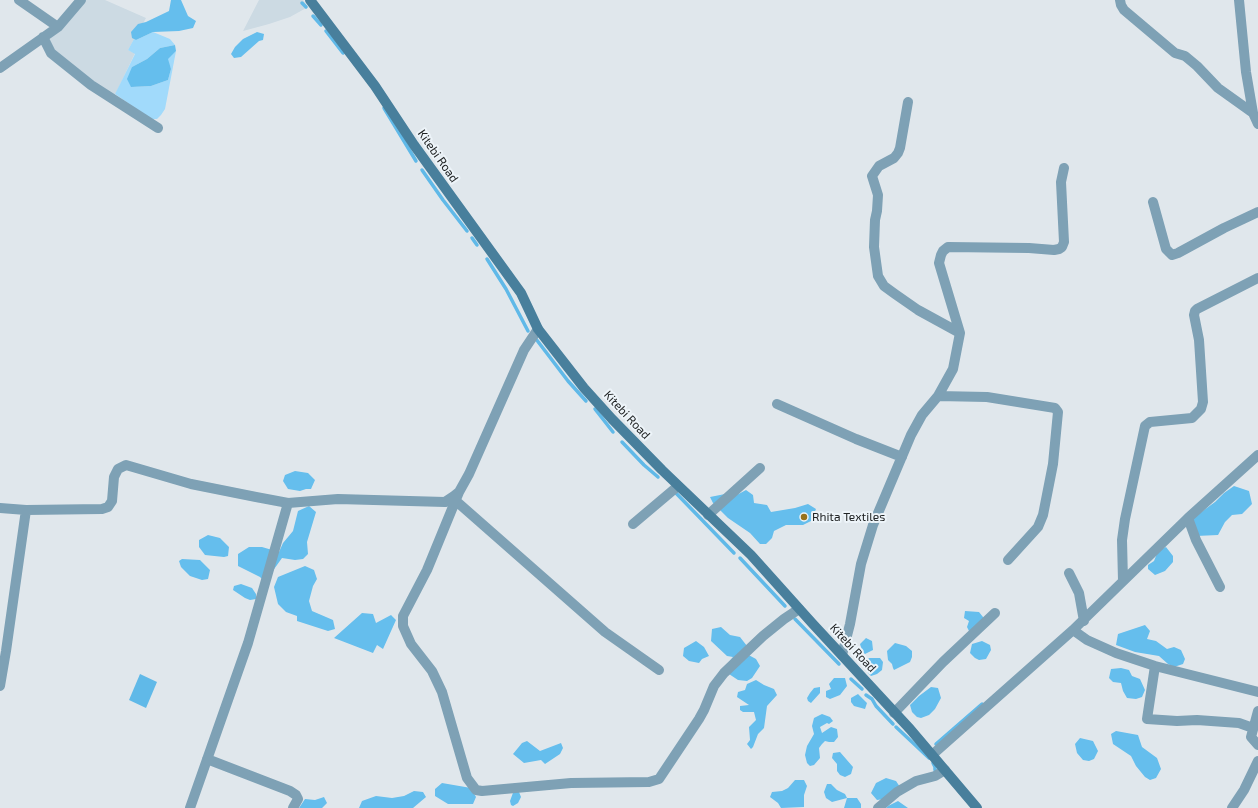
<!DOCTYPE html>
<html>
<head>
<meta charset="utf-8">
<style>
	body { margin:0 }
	canvas { display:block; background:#e0e7ec }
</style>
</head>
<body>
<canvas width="1258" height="808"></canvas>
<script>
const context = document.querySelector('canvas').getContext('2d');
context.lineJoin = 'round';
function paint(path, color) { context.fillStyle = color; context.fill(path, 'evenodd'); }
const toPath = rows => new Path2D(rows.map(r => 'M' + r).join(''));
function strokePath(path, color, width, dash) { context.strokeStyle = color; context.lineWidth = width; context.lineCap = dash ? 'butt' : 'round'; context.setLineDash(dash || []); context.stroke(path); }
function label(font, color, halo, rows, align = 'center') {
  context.font = font + ' "Exo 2",sans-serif'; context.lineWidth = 4; context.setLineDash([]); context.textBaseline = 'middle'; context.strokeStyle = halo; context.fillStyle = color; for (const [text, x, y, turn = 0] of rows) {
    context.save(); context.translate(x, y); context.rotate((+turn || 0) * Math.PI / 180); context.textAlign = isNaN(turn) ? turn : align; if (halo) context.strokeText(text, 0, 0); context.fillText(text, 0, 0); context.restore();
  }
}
const built = toPath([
	[85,0,105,0,146,18,128,50,135,53,114,97,60,57,48,41],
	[259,0,303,0,308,7,290,17,269,24,243,31]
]);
const green = toPath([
	[153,32,170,39,175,45,160,48,147,59,132,67,131,87,151,86,168,80,171,69,167,59,176,51,165,109,161,115,157,119,151,119,115,94,135,54,128,50,134,39,136,40]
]);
const forest = toPath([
	[171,0,181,0,188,16,196,21,193,28,179,31,153,32,136,40,132,38,131,32,138,24,146,22,169,11],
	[257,32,264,34,263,40,259,41,241,57,234,58,231,54,235,47,243,39],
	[175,45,176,51,168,59,171,69,168,80,151,86,131,87,127,79,132,67,147,59,160,48],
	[295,471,308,473,315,480,311,489,306,489,300,491,288,489,283,481,285,475],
	[1234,486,1249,491,1252,504,1242,514,1232,515,1225,522,1218,535,1196,536,1186,515,1200,513,1215,502,1224,493],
	[746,490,753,495,754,503,767,505,771,512,795,508,808,504,816,509,811,521,803,525,786,525,774,531,772,538,766,544,760,544,750,533,728,518,713,503,710,497,725,494,733,497],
	[309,506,316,512,307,542,308,554,303,559,295,560,282,558,272,572,263,580,260,577,238,566,238,554,249,547,262,547,279,552,283,543,293,531,298,511],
	[208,535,220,538,229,547,228,556,224,557,205,555,199,547,199,540],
	[1166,547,1173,556,1173,562,1165,571,1155,575,1148,569,1148,565,1154,561,1158,551],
	[182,559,200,560,210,570,208,579,202,580,190,576,181,567,179,561],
	[305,566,314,570,317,579,313,586,309,601,312,611,333,620,335,629,328,631,297,621,297,616,286,612,278,604,274,587,278,577],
	[241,584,252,588,256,594,256,599,250,600,245,598,233,590,234,586],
	[965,611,979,612,983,617,984,625,969,631,967,627,969,621,964,618],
	[362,613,373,614,376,623,391,615,396,620,383,649,377,645,373,653,334,638],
	[1145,625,1150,631,1147,639,1156,641,1167,649,1174,647,1181,650,1185,659,1183,664,1174,667,1168,664,1159,656,1135,652,1116,645,1118,634],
	[721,627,730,635,740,637,747,646,743,652,756,659,760,666,752,678,747,681,738,680,729,674,728,663,733,657,727,656,711,641,712,629],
	[866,638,872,641,873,650,865,654,862,651,860,644],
	[696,641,704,647,709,656,702,659,699,663,689,661,683,656,684,648],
	[982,641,990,645,991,650,986,659,979,660,975,658,970,653,972,644],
	[895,643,906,646,912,651,912,657,910,662,894,670,893,668,892,664,888,660,887,651],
	[869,658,880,658,883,662,882,670,877,674,871,676,868,673,865,663],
	[1121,668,1129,670,1132,676,1140,679,1145,690,1142,697,1136,699,1127,698,1123,691,1121,683,1113,682,1109,678,1111,669],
	[834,678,845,678,847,686,840,695,830,699,826,697,826,691,831,689,829,684],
	[756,680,764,685,774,689,777,695,767,706,764,728,758,734,753,747,751,749,747,744,750,740,749,727,756,720,754,712,743,712,740,710,740,706,749,705,737,697,738,692,745,690,747,684],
	[820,687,820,693,811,703,808,701,807,698,810,693,814,688],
	[931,687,938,688,941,698,935,709,929,715,921,718,917,717,912,712,910,705,919,696],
	[858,694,867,703,865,709,854,706,851,702,851,698],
	[822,714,830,717,833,721,829,724,827,723,820,727,822,733,831,727,837,729,838,737,834,742,829,742,825,741,822,744,819,748,820,758,814,765,810,766,807,763,805,755,807,746,814,734,812,726,814,718],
	[1116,731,1138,735,1142,747,1157,758,1161,769,1156,778,1150,780,1145,777,1136,766,1131,756,1113,744,1111,734],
	[1080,738,1093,741,1098,751,1094,759,1089,761,1083,760,1077,753,1075,744],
	[527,741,540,751,561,743,563,748,560,754,545,764,541,760,524,763,513,754,522,743],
	[840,752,853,767,851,774,845,777,840,775,837,771,837,764,832,758,833,753],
	[886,778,896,781,900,787,892,798,877,800,871,793,876,783],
	[795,780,804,780,807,786,804,795,804,807,781,808,778,803,770,797,772,792,782,791,788,788],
	[442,783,471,788,476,797,473,804,448,804,435,796,435,789],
	[827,784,831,784,837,790,845,794,847,798,857,798,861,804,861,808,844,808,847,798,832,802,826,798,824,792],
	[514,790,519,792,521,797,518,803,513,806,511,805,510,801],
	[414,791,423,792,426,797,413,808,359,808,362,801,376,796,392,798,404,796],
	[324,797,327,803,322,808,299,808,305,799,315,800],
	[898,801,908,808,886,808,888,806]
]);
const water = toPath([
	[140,674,157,682,146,708,129,700]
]);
const stream = toPath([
	[302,3,306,7],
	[313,16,321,25],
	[326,31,343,53],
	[384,108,416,161],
	[422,170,443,200,467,231],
	[472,238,477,245],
	[487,259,506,289,528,331],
	[536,339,568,381,586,401],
	[595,409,613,432],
	[622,442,644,465,658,477],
	[674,491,734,553],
	[740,558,785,606],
	[795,619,839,664],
	[851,679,862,689],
	[866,695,872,699,876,706,893,724],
	[896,727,929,758],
	[936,744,982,704],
	[933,763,935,767,935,770]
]);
const street = toPath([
	[19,0,58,27],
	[1120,0,1121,5,1124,10,1175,53,1185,56,1197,66,1218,88,1253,113],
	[1239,0,1246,72,1253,113,1258,124],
	[43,37,51,53,91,85,158,128],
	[0,68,58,27,81,0],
	[908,102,900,148,898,153,894,158,879,166,872,176,878,195,877,211,875,220,874,247,878,276,884,286,895,294,918,310,960,333],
	[1153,202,1166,249,1172,255,1178,253,1224,228,1258,212],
	[938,396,987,397,1055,408,1058,412,1053,464,1043,515,1038,527,1008,560],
	[777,404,856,439,902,457],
	[459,492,427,570,403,616,403,626,411,644,432,671,442,692,467,778,476,790,482,791,571,783,649,782,659,779,699,719,704,710,714,686,724,673,763,636,784,619,799,609],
	[456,501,605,632,659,670],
	[0,508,26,510,102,509,108,507,112,501,114,477,118,469,126,465,191,484,256,497,288,503],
	[708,515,760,468],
	[1188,518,1196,540,1220,587],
	[633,524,678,486],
	[1069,573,1079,593,1084,621],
	[1123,581,1122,540,1125,519,1145,426,1150,422,1192,418,1201,409,1203,402,1199,340,1194,315,1195,311,1197,309,1258,278],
	[1073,630,1087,640,1116,653,1155,666,1258,692],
	[842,655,850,624,861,564,873,525,911,435,922,415,938,396,953,369,960,333,939,263,941,255,943,251,948,247,1029,248,1054,250,1059,249,1062,247,1064,242,1061,182,1064,168],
	[1155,666,1147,719,1177,721,1197,720,1239,723,1253,728],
	[0,686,6,651,26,510],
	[1258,711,1251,737,1258,745],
	[894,713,943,662,995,613],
	[932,755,1073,630,1188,518,1258,455],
	[207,759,290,791,296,795,298,799,293,808],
	[190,808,248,643,288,503,338,499,445,502,454,496,459,492,469,474,524,350,538,329],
	[878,808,897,792,916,781,935,776,945,770],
	[1232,808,1244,790,1258,761]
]);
const secondary = toPath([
	[310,0,375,86,414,145,521,293,538,329,584,388,612,419,662,470,751,555,812,623,910,729,977,808]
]);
const markers = [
	[804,517,4,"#97721c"]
];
const streetNames = [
	["Kitebi Road",438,156,55],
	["Kitebi Road",627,415,47],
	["Kitebi Road",853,648,47]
];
const poiNames = [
	["Rhita Textiles",812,517]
];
paint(built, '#ccdae3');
paint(green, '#a1dafb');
paint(forest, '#65beed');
paint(water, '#60b9e8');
strokePath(stream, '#60b9e8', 3.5);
strokePath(street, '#7ea1b5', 10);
strokePath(secondary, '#487f9c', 10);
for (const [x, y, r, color] of markers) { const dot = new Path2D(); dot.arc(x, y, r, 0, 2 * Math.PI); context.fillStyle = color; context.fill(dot); strokePath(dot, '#edf4f9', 1.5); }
label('12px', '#202324', '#edf4f9', streetNames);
label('12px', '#202324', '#edf4f9', poiNames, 'left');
</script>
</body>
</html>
